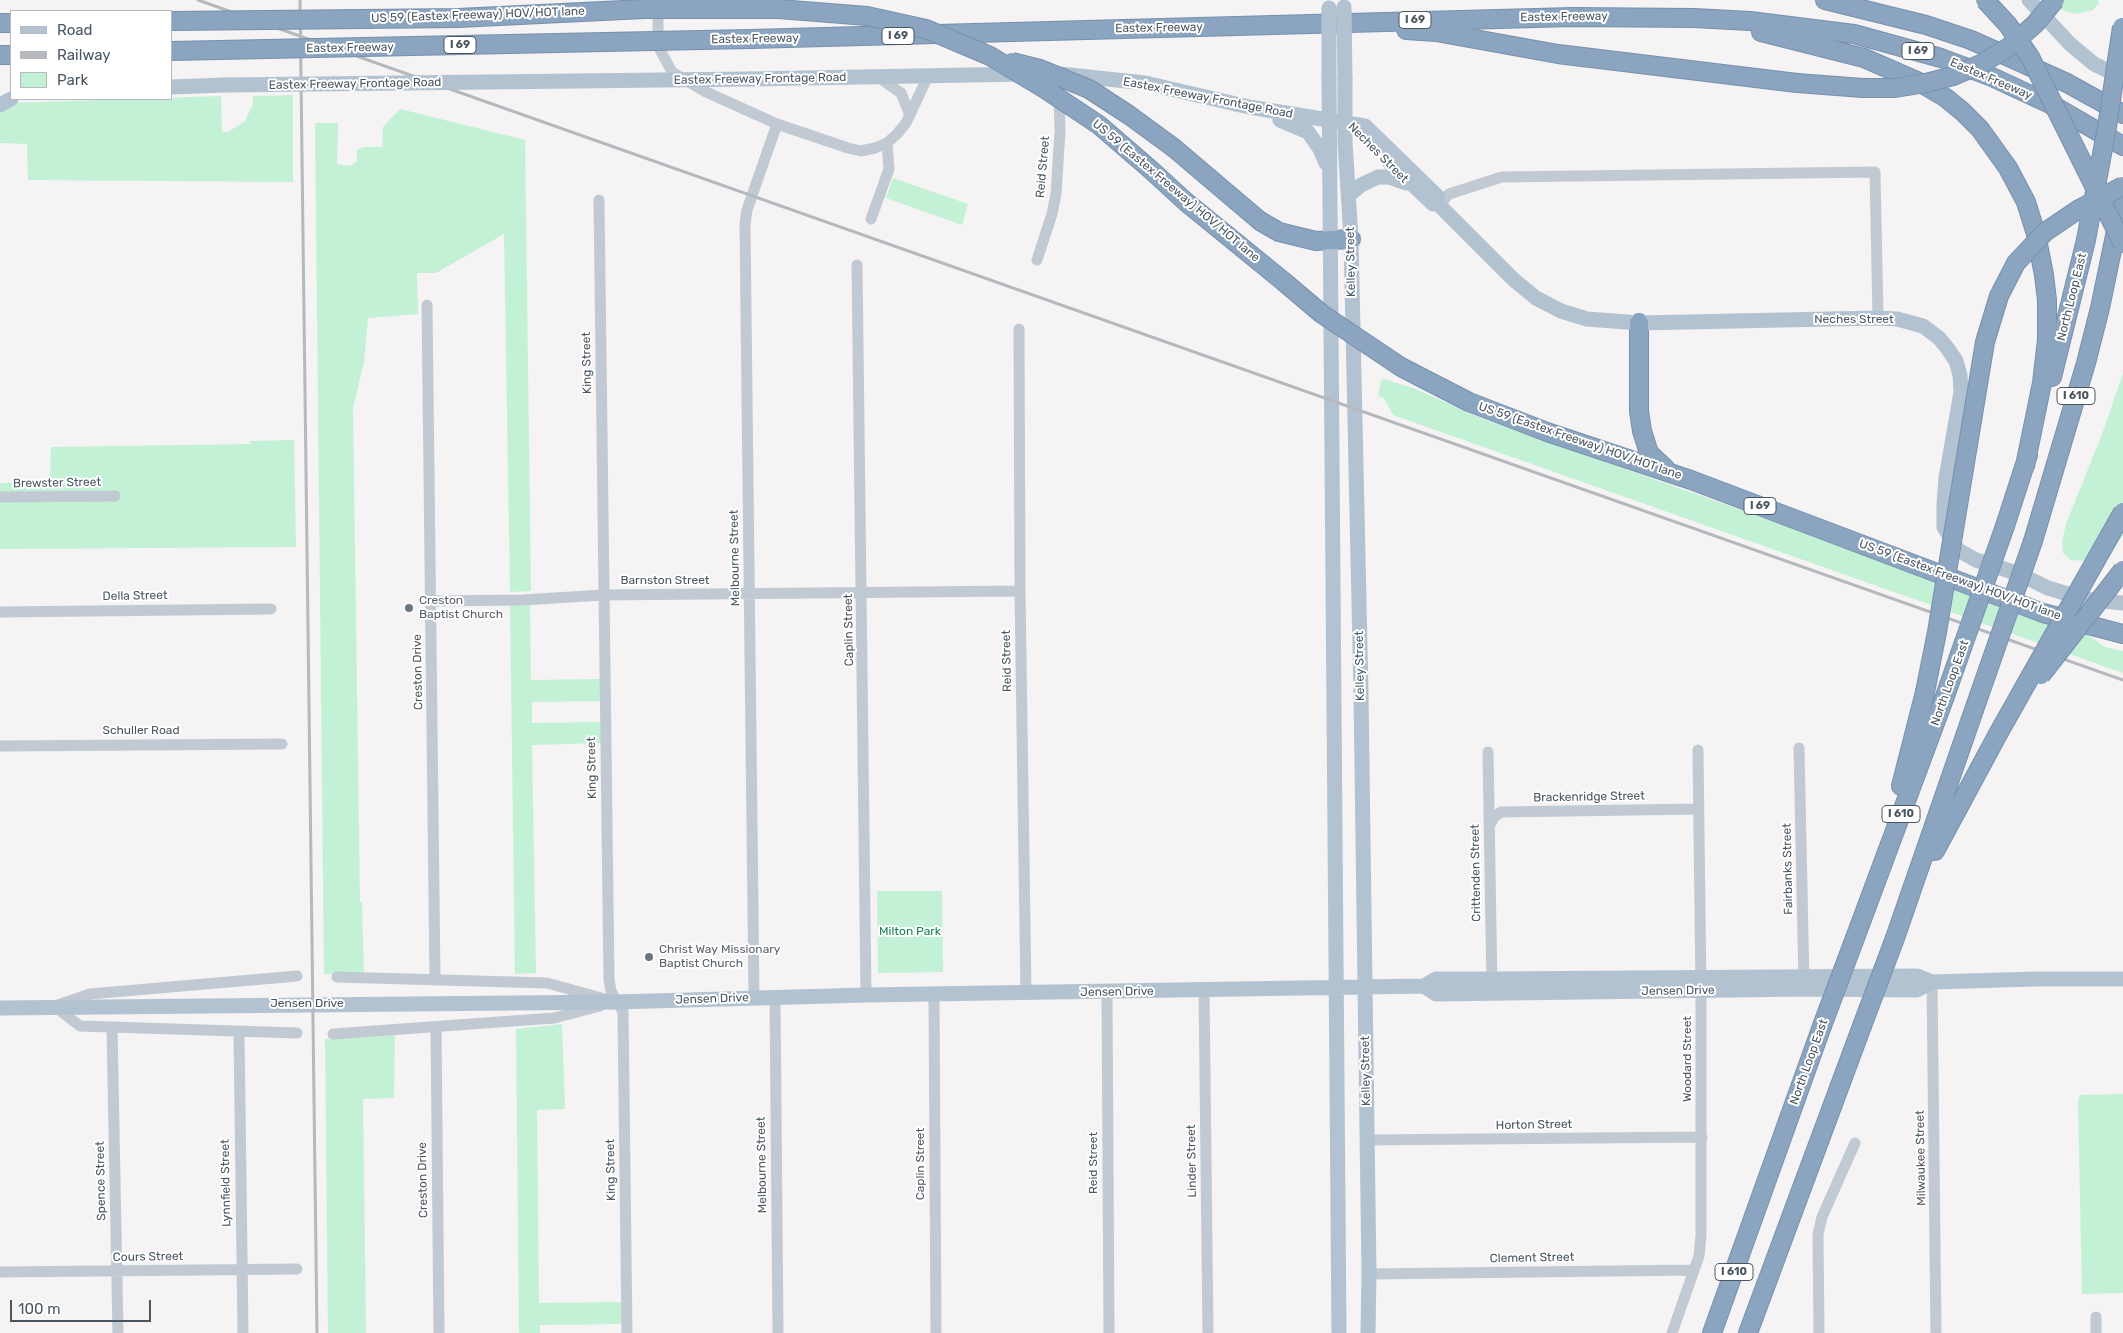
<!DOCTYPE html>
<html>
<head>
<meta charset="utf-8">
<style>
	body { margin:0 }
	#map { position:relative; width:2123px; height:1333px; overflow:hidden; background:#f5f3f3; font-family:Rubik,sans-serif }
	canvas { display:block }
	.legend { position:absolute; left:10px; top:10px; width:162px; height:90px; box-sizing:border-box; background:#fff; border:1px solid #b7bbc0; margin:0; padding:6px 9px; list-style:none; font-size:15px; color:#4a5661 }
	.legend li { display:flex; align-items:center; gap:10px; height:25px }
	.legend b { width:25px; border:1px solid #b7bbc0 }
	.scale { position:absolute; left:10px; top:1300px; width:141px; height:22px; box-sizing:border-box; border:2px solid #4a5661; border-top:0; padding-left:6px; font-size:15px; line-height:18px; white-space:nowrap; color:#4a5661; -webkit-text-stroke:4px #fff; paint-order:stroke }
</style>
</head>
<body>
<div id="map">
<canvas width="2123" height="1333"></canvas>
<ul class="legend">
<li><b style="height:6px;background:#b3c2d1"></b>Road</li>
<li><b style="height:6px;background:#b5b8bd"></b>Railway</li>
<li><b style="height:14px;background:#c3f1d5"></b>Park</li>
</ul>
<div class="scale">100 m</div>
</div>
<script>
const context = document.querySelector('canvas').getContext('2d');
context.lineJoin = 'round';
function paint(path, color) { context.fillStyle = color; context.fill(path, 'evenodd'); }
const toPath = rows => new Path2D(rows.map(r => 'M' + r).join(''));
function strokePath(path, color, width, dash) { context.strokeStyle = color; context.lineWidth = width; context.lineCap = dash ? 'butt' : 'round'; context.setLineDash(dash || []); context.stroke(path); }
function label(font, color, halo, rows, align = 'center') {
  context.font = font + ' Rubik,sans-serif'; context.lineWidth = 4; context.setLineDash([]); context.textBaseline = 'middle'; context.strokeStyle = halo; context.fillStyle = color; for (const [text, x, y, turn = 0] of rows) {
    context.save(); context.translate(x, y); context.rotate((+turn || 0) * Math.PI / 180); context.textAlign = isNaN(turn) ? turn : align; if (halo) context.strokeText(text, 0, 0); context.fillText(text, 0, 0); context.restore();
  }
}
const green = toPath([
	[2056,0,2098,0,2099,3,2093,10,2076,14,2064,11,2058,7],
	[293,95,293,182,28,180,27,144,0,143,0,109,9,103,221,96,222,132,228,132,245,121,253,104,253,96],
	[400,109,525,140,531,591,510,592,504,234,436,273,417,273,418,314,368,318,364,362,353,408,360,902,362,902,364,975,324,974,315,123,338,123,337,164,350,166,357,161,357,150,364,147,382,147,382,152,383,127],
	[893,178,968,204,962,225,886,198],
	[2123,373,2123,535,2106,562,2071,560,2063,553,2062,541,2066,524,2104,429],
	[1384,379,1413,388,1481,418,2032,613,2089,636,2105,647,2123,651,2123,673,1393,415,1384,398,1378,396,1381,380],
	[294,440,296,547,0,549,0,483,50,483,51,447,250,444,251,441],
	[530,603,531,680,600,679,600,701,532,702,532,723,600,722,601,743,532,745,536,973,515,974,510,604],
	[877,891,942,891,943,972,878,973],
	[562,1024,565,1109,537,1110,539,1303,622,1302,622,1324,540,1325,540,1333,519,1333,516,1029],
	[395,1035,394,1098,363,1099,366,1333,328,1333,325,1039],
	[2123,1094,2123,1293,2082,1294,2078,1100,2080,1095]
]);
const minor = toPath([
	[658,0,658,46,672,72,706,92,777,124,848,148,861,151,875,148,887,143,897,134,906,123,928,76],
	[878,77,901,93,909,113],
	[599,200,609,980,611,991,623,1012,627,1333],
	[1439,205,1449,194,1502,177,1875,172,1878,318],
	[871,219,889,169,887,143],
	[1037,260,1052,214,1056,194,1060,131,1059,94],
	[857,265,866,995],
	[427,305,435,980],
	[1019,329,1020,591,1026,994],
	[0,497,115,496],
	[431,601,522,600,603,595,1020,591],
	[0,612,271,609],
	[0,746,282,744],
	[1799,748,1804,983],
	[1488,752,1492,987],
	[1489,827,1494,817,1501,812,1698,809],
	[337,977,547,983,605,999],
	[1932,982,1936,1333],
	[1204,989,1208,1333],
	[1107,992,1109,1333],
	[934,995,936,1333],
	[775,997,778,1333],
	[754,998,745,224,747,210,777,124],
	[58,1005,90,994,297,976],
	[54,1006,80,1026,297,1033],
	[436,1027,439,1333],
	[112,1028,118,1333],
	[239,1032,243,1333],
	[333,1034,554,1018,600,1006],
	[1367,1140,1702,1137],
	[0,1272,297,1269],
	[1369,1274,1694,1270],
	[2096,1317,2096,1333],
	[1672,1333,1699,1256,1701,1235,1701,991,1698,750],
	[1819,1333,1818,1234,1822,1217,1855,1143]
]);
const major = toPath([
	[2029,0,2070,44,2094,64,2123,78],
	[1060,74,1145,83,1249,107,1365,126,1437,196,1439,205,1514,280,1536,298,1561,311,1587,319,1639,323,1878,318,1897,319,1923,326,1939,338,1948,349,1956,361,1960,375,1961,392,1946,478,1944,505,1944,527,1958,550,1976,560,2019,574,2048,588,2084,599,2123,603],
	[751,79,1025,74],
	[1329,79,1339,1333],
	[1345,79,1345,142,1351,239,1361,694,1369,1274,1368,1333],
	[171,87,225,85],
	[0,105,11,99],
	[1280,120,1308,132,1320,149,1326,163],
	[1390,163,1433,204],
	[1349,195,1361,185,1378,177,1389,177,1406,183],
	[1424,986,1436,994,1805,989,1917,990,1932,982,2036,979,2123,979],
	[0,1008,616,1002,866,995,1424,986,1436,979,1492,979,1917,976,1932,982]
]);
const highway = toPath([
	[1825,0,1926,25,1971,40,2067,83,2123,114],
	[0,23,11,23],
	[1406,30,1436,32,1558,54,1797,83],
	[1761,32,1864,58,1919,82,1946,98,1963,112,1980,129,2008,168,2026,202,2036,234,2044,275,2047,300,2047,340,2042,383,2025,466],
	[750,39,1573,17,1694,18,1750,21,1854,34,1941,58,1992,77,2052,105,2123,146],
	[0,55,11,55],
	[1174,148,1260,221,1279,232,1316,241,1351,239],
	[1150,169,1186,202,1283,281],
	[1639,323,1639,411,1642,431,1649,453,1666,469],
	[1401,367,1469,402,1547,432,1691,480,2043,613,2123,634],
	[2052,377,2086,240],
	[2005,526,2028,455],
	[2033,541,2086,363,2100,308,2123,197],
	[1901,786,1925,692],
	[1935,851,1998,734],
	[1855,938,1944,699],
	[1895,938,1974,710],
	[1712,1333,1822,1026],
	[1748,1333,1862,1026]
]);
const rail = toPath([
	[198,0,2123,680],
	[300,0,317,1333]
]);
const majorBridge = toPath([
	[1344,7,1345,79],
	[1329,8,1329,79],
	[225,85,751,79]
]);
const highwayBridge = toPath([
	[1985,0,2008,25,2030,57,2123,244],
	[171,21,458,18,644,9,779,9,867,16,926,29,990,56,1045,89,1099,125,1150,169],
	[171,51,750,39],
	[1012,62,1040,69,1089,89,1129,115,1174,148],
	[1797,83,1863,88,1895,88,1926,83,1953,76,1981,64,2009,47,2035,24,2055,0],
	[2086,240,2107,127,2122,27],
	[1283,281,1322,314,1401,367],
	[2041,675,2123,570],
	[1925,692,1937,632,1985,342,1999,296,2016,263,2045,232,2079,209,2123,186],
	[1944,699,2005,526],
	[1974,710,2033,541],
	[1998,734,2123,512],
	[1822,1026,1855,938],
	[1862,1026,1895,938]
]);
const markers = [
	[409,608,5,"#6b7280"],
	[649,957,5,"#6b7280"]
];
const shields = [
	[1415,20,32],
	[898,36,32],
	[460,45,32],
	[1918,51,32],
	[2076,396,38],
	[1760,506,32],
	[1901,814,38],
	[1734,1272,38]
];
const shieldNames = [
	["I 69",1415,20],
	["I 69",898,36],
	["I 69",460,45],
	["I 69",1918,51],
	["I 610",2076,396],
	["I 69",1760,506],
	["I 610",1901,814],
	["I 610",1734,1272]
];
const streetNames = [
	["US 59 (Eastex Freeway) HOV/HOT lane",478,15,-2],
	["Eastex Freeway",1564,17,-1],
	["Eastex Freeway",1159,28,-1],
	["Eastex Freeway",755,39,-1],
	["Eastex Freeway",350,48,-1],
	["Eastex Freeway Frontage Road",760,79,-1],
	["Eastex Freeway",1991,79,23],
	["Eastex Freeway Frontage Road",355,84,-1],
	["Eastex Freeway Frontage Road",1208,98,11],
	["Neches Street",1378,153,45],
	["Reid Street",1043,167,-85],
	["US 59 (Eastex Freeway) HOV/HOT lane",1176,191,40],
	["Kelley Street",1351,262,-91],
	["North Loop East",2072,297,-76],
	["Neches Street",1854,320],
	["King Street",587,363,-91],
	["US 59 (Eastex Freeway) HOV/HOT lane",1580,441,19],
	["Brewster Street",57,483,-1],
	["Melbourne Street",735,558,-91],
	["US 59 (Eastex Freeway) HOV/HOT lane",1960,580,20],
	["Barnston Street",665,581],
	["Della Street",135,596,-1],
	["Caplin Street",849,630,-91],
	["Reid Street",1007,661,-91],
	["Kelley Street",1360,666,-91],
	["Creston Drive",418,672,-91],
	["North Loop East",1950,683,-70],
	["Schuller Road",141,731],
	["King Street",592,768,-91],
	["Brackenridge Street",1589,797,-1],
	["Fairbanks Street",1788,869,-91],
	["Crittenden Street",1476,873,-91],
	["Jensen Drive",1678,991,-1],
	["Jensen Drive",1117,992,-1],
	["Jensen Drive",712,999,-2],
	["Jensen Drive",307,1004],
	["Woodard Street",1688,1059,-90],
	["North Loop East",1809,1062,-70],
	["Kelley Street",1366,1071,-91],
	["Horton Street",1534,1125,-1],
	["Milwaukee Street",1921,1158,-91],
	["Linder Street",1192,1161,-91],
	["Reid Street",1094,1163,-90],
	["Caplin Street",921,1164,-90],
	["Melbourne Street",762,1165,-91],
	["King Street",611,1170,-91],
	["Creston Drive",423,1180,-91],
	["Spence Street",101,1181,-91],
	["Lynnfield Street",226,1183,-91],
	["Cours Street",148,1257,-1],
	["Clement Street",1532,1258,-1]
];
const worshipNames = [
	["Creston",419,601],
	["Baptist Church",419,615],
	["Christ Way Missionary",659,950],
	["Baptist Church",659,964]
];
const parkNames = [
	["Milton Park",910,932]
];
paint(green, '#c3f1d5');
strokePath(highway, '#7690ad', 20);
strokePath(minor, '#c1cad2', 11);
strokePath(major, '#b3c2d1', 15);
strokePath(highway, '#8ba5c1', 18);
strokePath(rail, '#b5b8bd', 3);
strokePath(highwayBridge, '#7690ad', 20, []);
strokePath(majorBridge, '#b3c2d1', 15);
strokePath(highwayBridge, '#8ba5c1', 18);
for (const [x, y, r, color] of markers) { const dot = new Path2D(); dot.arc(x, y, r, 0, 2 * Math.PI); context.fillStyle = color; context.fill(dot); strokePath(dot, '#fff', 2); }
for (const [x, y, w] of shields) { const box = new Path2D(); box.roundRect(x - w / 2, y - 8.5, w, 17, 4); context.fillStyle = '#fff'; context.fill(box); strokePath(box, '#4a5661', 1); }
label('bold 11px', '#4a5661', null, shieldNames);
label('12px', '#4a5661', '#fff', streetNames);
label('12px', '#5b616d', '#fff', worshipNames, 'left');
label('12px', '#17864f', '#fff', parkNames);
</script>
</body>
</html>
